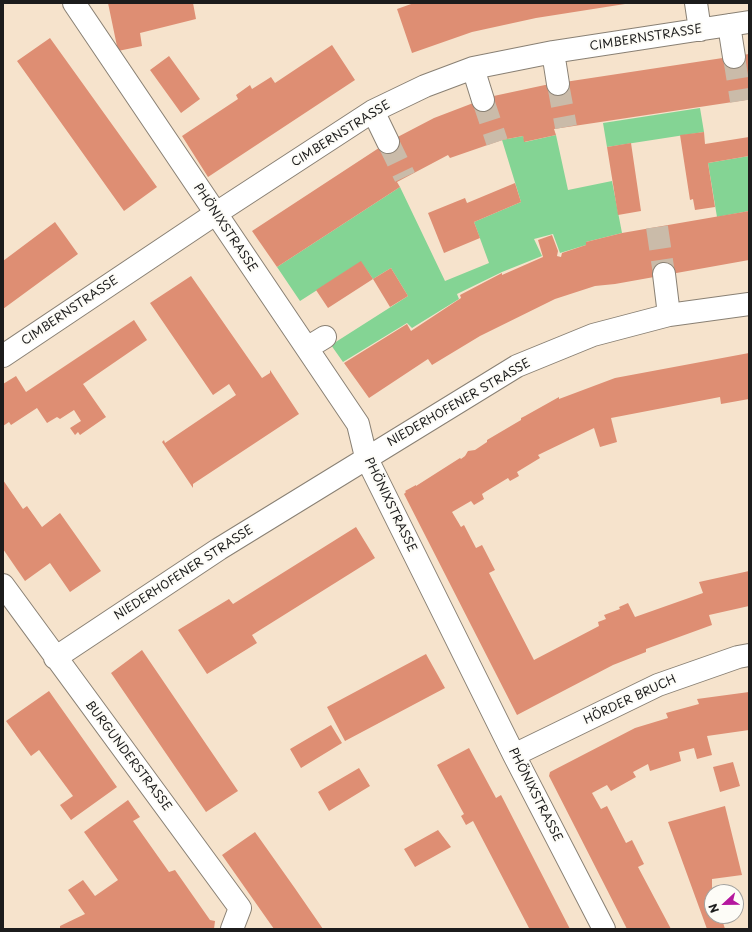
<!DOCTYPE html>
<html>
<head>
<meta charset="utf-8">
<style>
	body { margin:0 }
	#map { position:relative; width:752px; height:932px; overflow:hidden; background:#f6e3cc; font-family:"Playpen Sans",sans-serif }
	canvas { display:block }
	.frame { position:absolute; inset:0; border:4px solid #1c1c1c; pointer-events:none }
	.north { position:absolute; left:704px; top:884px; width:40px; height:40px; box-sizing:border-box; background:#fdfcf7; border:1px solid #a3a29f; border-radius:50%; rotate:248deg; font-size:11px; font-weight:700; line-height:16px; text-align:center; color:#1c1c1c }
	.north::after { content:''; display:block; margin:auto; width:14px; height:18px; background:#b5179e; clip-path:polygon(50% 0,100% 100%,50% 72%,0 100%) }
</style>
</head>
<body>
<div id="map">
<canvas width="752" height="932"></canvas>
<div class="frame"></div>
<div class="north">N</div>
</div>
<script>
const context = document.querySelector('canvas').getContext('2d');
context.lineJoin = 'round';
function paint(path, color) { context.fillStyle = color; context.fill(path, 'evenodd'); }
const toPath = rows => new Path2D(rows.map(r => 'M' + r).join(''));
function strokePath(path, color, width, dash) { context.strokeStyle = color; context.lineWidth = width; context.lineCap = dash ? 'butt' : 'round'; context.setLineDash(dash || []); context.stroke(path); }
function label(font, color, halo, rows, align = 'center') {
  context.font = font + ' "Playpen Sans",sans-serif'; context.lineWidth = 4; context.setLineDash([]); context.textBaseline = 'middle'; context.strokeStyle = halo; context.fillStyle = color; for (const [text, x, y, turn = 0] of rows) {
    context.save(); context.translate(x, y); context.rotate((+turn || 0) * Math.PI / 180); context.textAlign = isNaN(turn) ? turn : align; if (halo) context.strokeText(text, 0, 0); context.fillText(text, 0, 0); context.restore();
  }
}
const green = toPath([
	[700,108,704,132,607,147,603,123],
	[556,135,568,190,612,181,622,233,586,242,586,245,560,253,553,234,534,239,542,256,502,272,457,294,459,299,412,328,407,323,343,362,331,345,408,296,391,268,373,279,361,262,300,301,277,267,400,187,445,281,489,263,474,222,521,202,502,140,523,136,525,142],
	[749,156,749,211,717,217,708,163]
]);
const building = toPath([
	[108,3,193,3,196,19,140,33,142,46,118,51],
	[414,3,625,3,625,4,536,18,472,32,412,53,397,9],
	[50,38,157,187,124,211,17,61],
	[332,45,355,80,208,177,182,136,238,99,236,95,250,85,252,89,271,77,275,83],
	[749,54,749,94,745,94,746,100,554,129,556,135,524,142,523,136,502,140,450,158,448,155,397,182,400,187,277,267,252,231,388,142,434,118,489,97,545,85],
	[169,56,200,99,181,113,150,70],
	[704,132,705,144,749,137,749,156,708,163,715,207,695,210,693,199,690,200,680,135],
	[631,143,641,211,618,215,607,147],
	[515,183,521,202,474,222,480,238,444,253,428,213,465,198,467,203],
	[749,211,749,260,615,284,595,286,555,299,480,336,432,365,428,359,369,398,344,363,407,324,411,331,461,298,460,295,502,273,502,275,543,257,538,240,552,235,558,251,557,256,561,257,562,253,586,245,586,242,622,233],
	[55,222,78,254,3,309,3,261],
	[361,261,373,279,328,308,316,290],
	[391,268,408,296,390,307,373,279],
	[191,276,262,378,270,373,270,370,299,414,193,484,193,488,162,442,164,440,165,443,236,395,229,384,213,395,150,303],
	[134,320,147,340,83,384,106,417,80,435,78,432,75,435,70,428,81,421,74,410,60,419,57,417,47,423,37,408,11,425,9,422,3,426,3,384,16,376,26,392],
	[749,353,749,399,721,404,720,397,611,418,617,442,600,447,594,428,538,455,540,458,517,472,519,476,510,481,508,478,485,492,482,494,484,499,474,505,471,501,452,512,461,527,464,525,476,548,482,545,495,570,489,573,534,660,599,626,598,622,606,619,604,615,620,609,619,607,628,603,635,617,703,593,699,582,749,571,749,606,709,615,712,625,646,649,646,652,613,665,517,715,404,494,406,492,405,491,416,485,416,486,460,458,461,459,465,456,468,451,475,450,487,442,487,440,521,420,521,418,525,416,559,397,559,399,615,378],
	[3,480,23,509,27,506,42,527,60,513,101,571,70,592,50,563,25,581,3,549],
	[356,527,375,558,252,635,257,643,207,674,178,630,229,599,233,604],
	[142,650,238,791,206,812,111,673],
	[426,654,445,688,345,741,327,707],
	[49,691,117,787,71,820,60,805,73,796,39,750,31,756,6,721],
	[749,692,749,730,707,736,712,755,697,759,694,748,679,752,681,761,650,771,648,764,633,772,636,777,611,791,607,785,592,793,601,809,607,806,626,843,632,840,644,864,638,867,671,929,627,929,549,776,550,772,635,728,668,718,666,713,699,704,697,699],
	[331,725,342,743,301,768,290,749],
	[469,748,496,798,501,795,570,929,529,928,473,821,466,825,461,816,464,814,437,765],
	[733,762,740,786,720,792,713,767],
	[359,768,370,786,329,811,318,792],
	[128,800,140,817,133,821,169,872,175,870,210,920,215,921,214,929,60,929,60,926,85,914,68,890,83,880,95,896,118,880,84,832],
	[725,806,742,875,712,879,712,916,721,916,725,929,707,929,668,822],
	[438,830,451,847,415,867,404,849],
	[255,832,294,887,323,929,274,929,222,855]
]);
const minorTunnel = toPath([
	[734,57,741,101],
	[558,84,566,127],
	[483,100,497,142],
	[388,142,405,177],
	[657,227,664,274]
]);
const minor = toPath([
	[74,3,358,424,366,457,514,755,604,929],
	[696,3,700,30],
	[729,25,734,57],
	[553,52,558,84],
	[473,68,483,100],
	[373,111,388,142],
	[664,274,669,315],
	[307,348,325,337],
	[3,356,215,214,373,111,425,86,473,68,553,52,749,22],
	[3,585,240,908,232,929],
	[55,658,219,549,517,366,593,335,669,315,749,304],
	[514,755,658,685,738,657,749,655]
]);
const streetNames = [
	["CIMBERNSTRASSE",646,38,-9],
	["CIMBERNSTRASSE",341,134,-32],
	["PHÖNIXSTRASSE",225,228,56],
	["CIMBERNSTRASSE",70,311,-34],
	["NIEDERHOFENER STRASSE",459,403,-30],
	["PHÖNIXSTRASSE",390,505,64],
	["NIEDERHOFENER STRASSE",184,573,-33],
	["HÖRDER BRUCH",630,700,-25],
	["BURGUNDERSTRASSE",128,756,53],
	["PHÖNIXSTRASSE",535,795,63]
];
paint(green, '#84d494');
paint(building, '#de8e73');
strokePath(minorTunnel, '#cabba9', 22, [22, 11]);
strokePath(minor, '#898074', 24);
strokePath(minor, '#fff', 22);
label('12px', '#1c1c1c', '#fdfcf7', streetNames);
</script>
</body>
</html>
